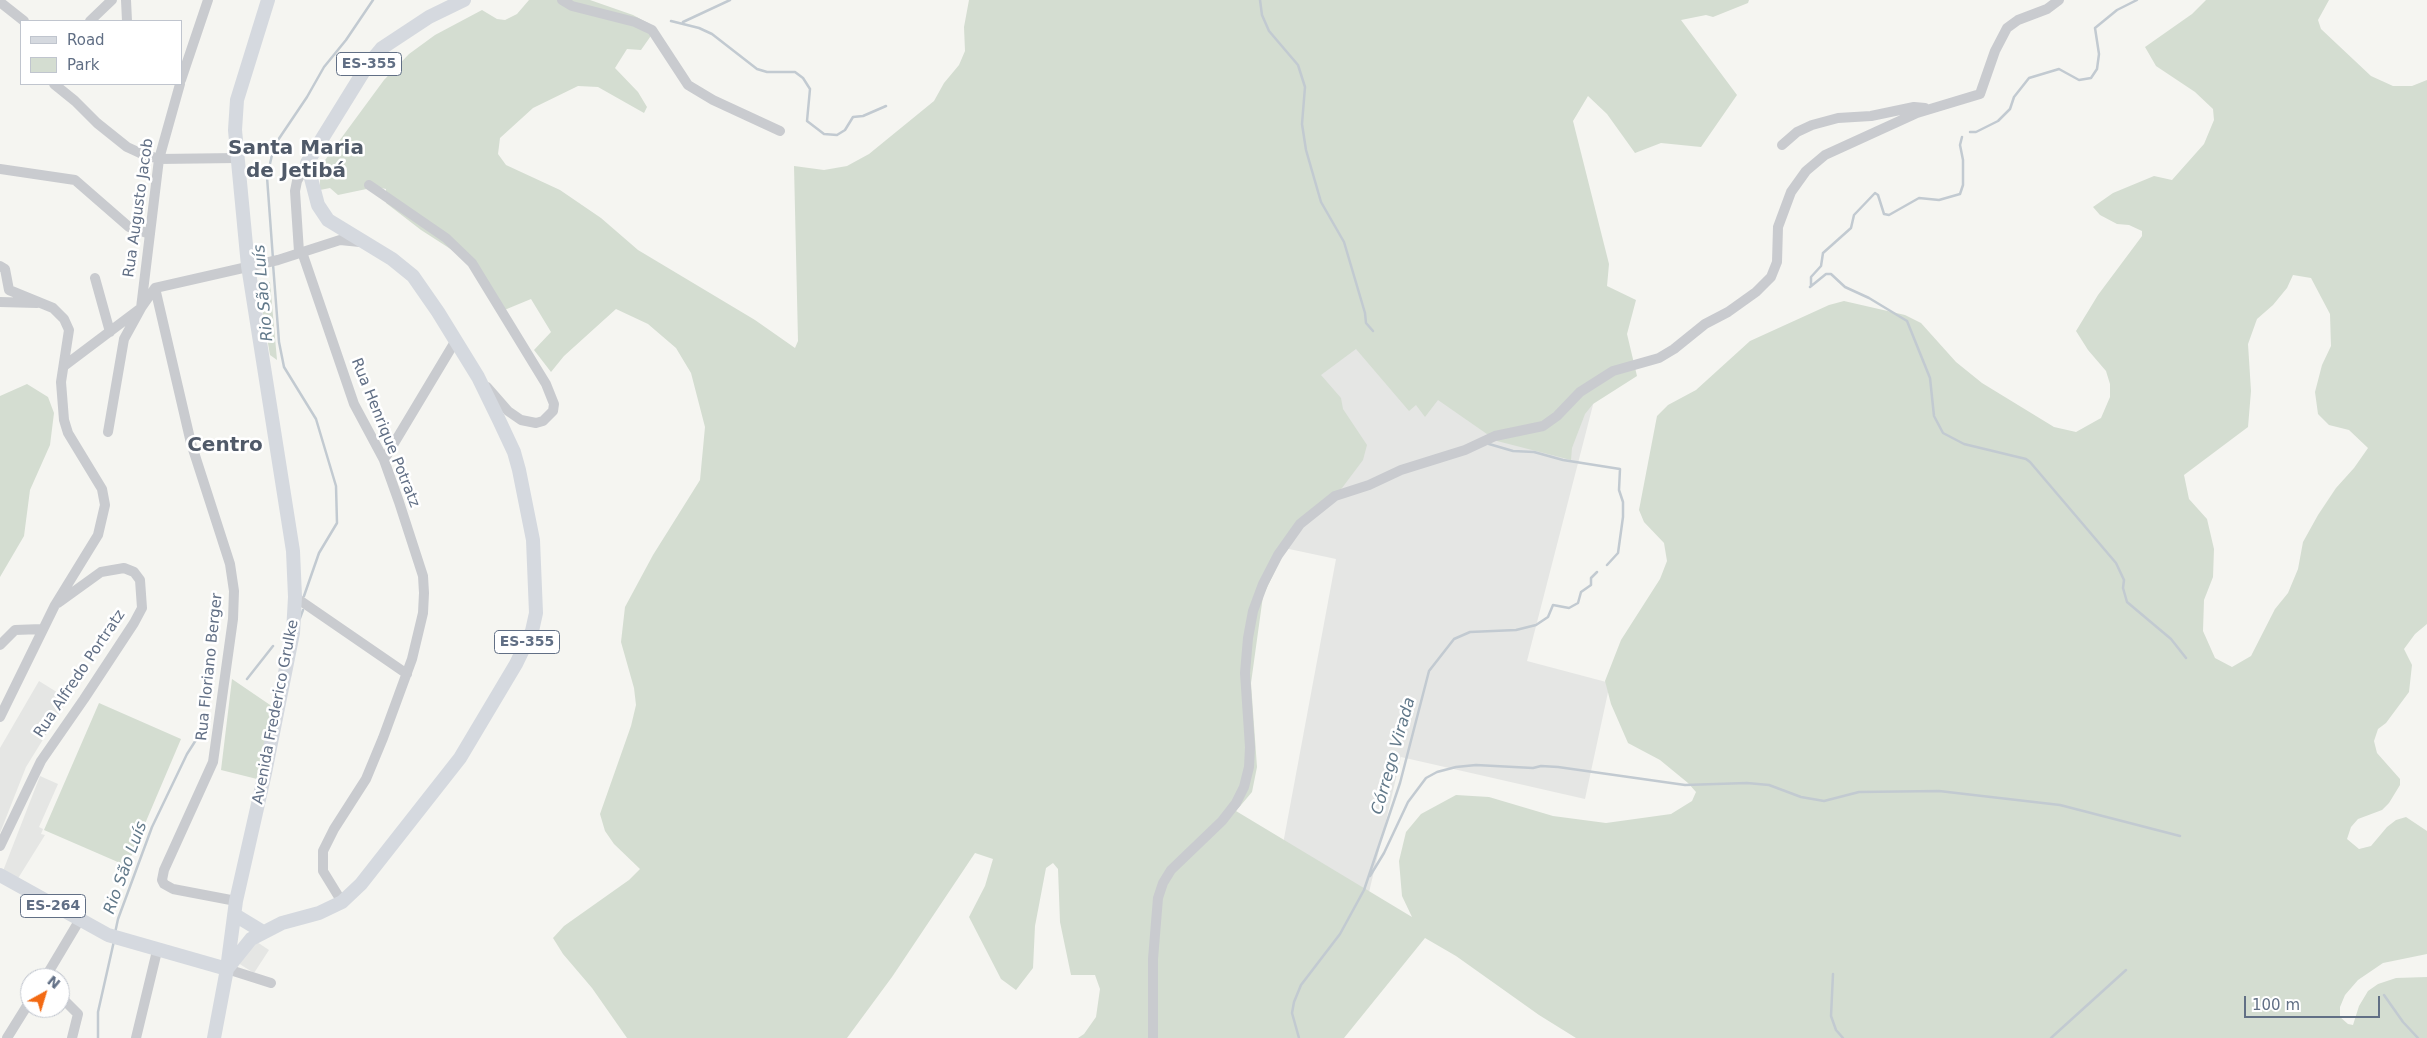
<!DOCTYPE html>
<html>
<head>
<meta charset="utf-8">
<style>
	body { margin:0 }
	#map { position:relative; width:2427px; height:1038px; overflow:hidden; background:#f5f5f1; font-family:"DejaVu Sans",sans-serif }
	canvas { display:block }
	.legend { position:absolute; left:20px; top:20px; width:162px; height:65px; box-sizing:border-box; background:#fff; border:1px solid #c0c5ce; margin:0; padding:6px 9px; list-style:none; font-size:15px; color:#616f85 }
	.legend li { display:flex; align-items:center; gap:10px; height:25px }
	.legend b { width:25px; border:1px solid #c0c5ce }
	.north { position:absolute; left:20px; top:968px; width:50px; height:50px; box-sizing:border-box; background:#fff; border:1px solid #c0c5ce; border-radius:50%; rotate:39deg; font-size:14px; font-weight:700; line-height:20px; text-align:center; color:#616f85 }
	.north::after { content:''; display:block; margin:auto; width:18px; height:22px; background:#f36a13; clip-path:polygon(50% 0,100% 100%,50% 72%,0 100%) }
	.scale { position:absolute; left:2244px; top:996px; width:136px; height:22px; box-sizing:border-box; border:2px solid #616f85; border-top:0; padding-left:6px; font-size:15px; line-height:18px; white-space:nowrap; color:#616f85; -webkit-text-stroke:4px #fff; paint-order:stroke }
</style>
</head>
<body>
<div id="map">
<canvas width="2427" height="1038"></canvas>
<ul class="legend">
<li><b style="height:6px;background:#d5d9df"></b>Road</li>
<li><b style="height:14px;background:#d4ddd1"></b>Park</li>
</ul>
<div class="north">N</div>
<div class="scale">100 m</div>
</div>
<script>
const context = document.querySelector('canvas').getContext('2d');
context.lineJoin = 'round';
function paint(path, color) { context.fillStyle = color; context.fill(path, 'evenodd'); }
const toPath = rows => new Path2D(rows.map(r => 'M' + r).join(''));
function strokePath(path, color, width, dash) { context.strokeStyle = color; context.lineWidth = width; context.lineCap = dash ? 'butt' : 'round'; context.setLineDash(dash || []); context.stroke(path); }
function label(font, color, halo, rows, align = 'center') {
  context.font = font + ' "DejaVu Sans",sans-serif'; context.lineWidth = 5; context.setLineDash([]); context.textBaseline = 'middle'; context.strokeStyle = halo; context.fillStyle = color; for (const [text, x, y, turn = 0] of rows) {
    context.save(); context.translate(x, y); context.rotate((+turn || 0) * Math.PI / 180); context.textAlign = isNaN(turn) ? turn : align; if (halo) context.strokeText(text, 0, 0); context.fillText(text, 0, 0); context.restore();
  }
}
const built = toPath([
	[1328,323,1594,401,1527,661,1610,683,1585,799,1401,757,1366,905,1275,887,1336,559,1275,546],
	[39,681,68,699,26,767,0,833,0,748],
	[40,776,58,784,39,827,43,829,41,834,45,835,17,880,3,871],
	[254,940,269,950,254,973,238,963]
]);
const green = toPath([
	[529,0,590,0,633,15,650,24,655,30,641,50,627,49,615,68,638,92,647,107,644,113,598,87,578,86,533,108,500,138,498,154,506,165,560,190,601,218,638,250,755,320,795,348,798,341,794,166,824,170,847,166,869,154,934,101,944,83,959,65,965,51,964,27,969,0,1749,0,1748,3,1713,17,1706,15,1681,20,1737,95,1701,147,1661,143,1635,153,1607,114,1588,96,1573,121,1609,264,1607,286,1636,300,1627,334,1637,376,1593,404,1585,414,1572,448,1571,460,1497,441,1438,400,1425,417,1416,405,1409,411,1356,349,1321,375,1341,398,1343,409,1367,445,1363,460,1342,488,1304,522,1283,554,1263,596,1251,683,1257,767,1252,792,1236,811,1412,917,1402,896,1399,861,1406,832,1421,814,1456,795,1489,797,1553,816,1606,823,1671,814,1692,801,1696,792,1688,783,1660,760,1628,743,1611,704,1605,681,1621,640,1660,579,1667,561,1664,543,1644,522,1639,510,1657,416,1668,405,1696,390,1750,341,1829,305,1844,301,1905,315,1921,323,1956,362,1982,383,2054,427,2076,432,2101,418,2110,397,2110,384,2106,371,2088,350,2076,331,2098,295,2142,236,2142,231,2129,225,2117,224,2100,215,2093,207,2113,193,2154,176,2172,180,2204,144,2214,120,2213,109,2195,92,2156,66,2145,47,2192,14,2206,0,2329,0,2318,20,2321,29,2371,76,2393,86,2412,86,2427,80,2427,624,2415,634,2404,649,2412,665,2409,692,2386,723,2378,729,2374,741,2377,753,2400,779,2400,785,2389,803,2382,810,2358,819,2351,827,2347,839,2359,849,2371,846,2387,827,2396,820,2406,817,2427,831,2427,954,2383,963,2358,980,2345,995,2340,1007,2340,1017,2348,1024,2353,1025,2359,1006,2368,991,2378,984,2396,978,2427,977,2427,1038,1576,1038,1539,1015,1456,956,1425,938,1344,1038,1078,1038,1084,1034,1096,1017,1100,989,1095,975,1071,975,1060,922,1058,869,1053,863,1046,868,1035,926,1033,968,1016,990,1001,979,969,917,985,886,993,859,975,853,892,977,847,1038,627,1038,592,988,563,954,553,938,564,926,629,880,640,869,614,844,605,831,600,814,631,726,636,705,634,688,621,642,625,607,653,555,700,480,705,427,691,373,676,348,648,324,616,309,564,356,551,372,534,350,551,332,531,299,502,311,463,257,421,230,386,203,386,189,376,187,338,195,330,188,320,190,320,167,384,80,409,54,435,35,482,10,497,19,505,20,517,14],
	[2293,275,2311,278,2330,314,2331,346,2322,365,2315,392,2318,414,2329,425,2349,430,2368,448,2354,468,2336,488,2318,515,2303,542,2298,569,2288,593,2275,609,2251,656,2232,667,2215,658,2203,631,2204,600,2213,577,2214,549,2207,519,2189,499,2184,475,2248,427,2251,391,2248,344,2257,319,2273,305,2287,288],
	[270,282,277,360,270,355,258,285],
	[27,384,48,397,54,413,50,445,30,490,24,536,0,577,0,396],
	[232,679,276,709,261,780,221,770],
	[99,703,181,739,127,866,44,830]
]);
const stream = toPath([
	[1260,0,1262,15,1269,31,1298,65,1305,87,1302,124,1306,150,1321,202,1344,242,1365,313,1366,323,1373,331],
	[671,21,699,28,712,34,757,69,767,72,795,72,803,78,810,89,807,121,824,134,837,135,845,130,853,117,863,116,886,106],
	[683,22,730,0],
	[1970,132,1976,132,1998,121,2010,109,2014,97,2029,78,2059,69,2079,80,2091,78,2097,69,2099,54,2095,28,2117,10,2137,0],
	[273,259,267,177,274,146,307,97,324,67,346,40,373,0],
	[273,264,279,342,284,367,316,419,336,486,337,523,319,553,304,596],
	[1811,286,1811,277,1821,266,1823,253,1851,228,1854,215,1875,193,1878,195,1884,214,1889,215,1919,198,1939,200,1960,194,1963,185,1963,160,1960,145,1962,137],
	[1810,287,1826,274,1831,274,1845,287,1869,298,1907,321,1930,378,1934,416,1943,433,1964,444,2026,459,2030,462,2116,563,2124,580,2123,588,2127,602,2171,639,2186,658],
	[1489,444,1513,451,1534,452,1563,460,1620,469,1619,490,1623,502,1623,517,1618,553,1607,565],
	[300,618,303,610],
	[247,679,273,646],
	[1370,876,1384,853,1408,802,1426,778,1437,772,1456,767,1476,765,1533,768,1541,766,1558,767,1685,785,1747,783,1769,785,1801,797,1824,801,1859,792,1939,791,2060,805,2180,836],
	[115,933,118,919,152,827,187,754,210,718],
	[1833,974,1831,1016,1836,1030,1843,1038],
	[2384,995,2403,1022,2418,1038],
	[98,1038,98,1012,114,941],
	[1299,1038,1292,1013,1294,1002,1301,985,1340,934,1364,890,1400,783,1429,671,1454,639,1470,632,1516,630,1536,625,1548,617,1553,605,1569,608,1578,603,1581,592,1591,585,1591,578,1597,572],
	[2051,1038,2126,970]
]);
const minor = toPath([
	[126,0,127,21],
	[562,0,572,6,635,22,652,30,688,85,713,100,780,131],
	[0,2,24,21],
	[90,21,112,0],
	[181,80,208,0],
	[54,84,75,101,97,123,127,147,140,153,159,159,237,158],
	[1782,145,1797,132,1812,125,1838,118,1871,116,1914,107,1925,108],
	[0,169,75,180,129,227,150,234],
	[369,185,446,238,472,263,546,384,554,404,553,411,543,421,536,423,521,420,508,411,487,387],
	[299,252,295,191,297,181,307,163],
	[302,252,354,404,384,460,399,502,423,576,424,593,423,613,412,659,383,738,366,779,334,829,323,851,323,871,342,902],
	[0,266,5,269,9,290,53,308,64,319,69,330,61,382,64,420,68,433,102,489,105,505,98,535,55,605,0,717],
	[95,278,110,332],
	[155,288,191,443,230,564,234,591,233,619,213,762,164,870,162,880,164,884,173,889,236,901],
	[0,302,37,303],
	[64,366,141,308,155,288,278,260,340,240,360,242],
	[108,432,124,339,141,308,159,159,180,84],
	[384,460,456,340],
	[295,597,407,674],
	[0,645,15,630,42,629],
	[0,846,41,761,84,699,134,623,142,608,140,580,134,572,124,568,101,572,58,603],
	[227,969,271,983],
	[45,978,79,921],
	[60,996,78,1014,72,1038],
	[7,1038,30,1001],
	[136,1038,157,951],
	[1153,1038,1153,959,1158,898,1163,883,1171,870,1222,821,1236,803,1244,787,1249,767,1250,747,1245,673,1248,638,1253,611,1263,584,1278,555,1300,524,1335,496,1369,485,1401,470,1465,450,1495,436,1543,426,1557,416,1580,392,1613,371,1659,358,1674,349,1705,324,1728,312,1756,292,1771,277,1777,262,1778,227,1791,192,1806,171,1825,155,1917,113,1980,94,1995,51,2007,28,2018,20,2047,9,2059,0]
]);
const major = toPath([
	[0,875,108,935,227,969],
	[235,915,263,932],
	[227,969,251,939,282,923,319,913,342,902,361,884,460,758,516,664,532,631,536,613,533,540,519,470,514,452,499,420,478,377,438,312,413,276,392,259,328,220,318,205,307,163,367,66,382,48,429,17,464,0],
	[214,1038,227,969,236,901,265,773,293,633,295,597,293,551,248,266,235,130,237,100,268,0]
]);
const shields = [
	[369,64,65],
	[527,642,65],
	[53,906,65]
];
const shieldNames = [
	["ES-355",369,64],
	["ES-355",527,642],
	["ES-264",53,906]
];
const streetNames = [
	["Rua Augusto Jacob",139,208,-82],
	["Rua Henrique Potratz",385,433,68],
	["Rua Floriano Berger",210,667,-84],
	["Rua Alfredo Portratz",80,674,-56],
	["Avenida Frederico Grulke",276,712,-79]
];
const waterNames = [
	["Rio São Luís",264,293,-95],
	["Córrego Virada",1394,756,-74],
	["Rio São Luís",126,868,-70]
];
const districtNames = [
	["Santa Maria",296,149],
	["de Jetibá",296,172],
	["Centro",225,446]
];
paint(built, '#e5e6e4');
paint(green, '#d4ddd1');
strokePath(stream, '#c2cad1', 2.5);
strokePath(minor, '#c9cbcf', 10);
strokePath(major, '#d5d9df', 14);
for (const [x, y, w] of shields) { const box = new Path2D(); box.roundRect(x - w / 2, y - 11.5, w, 23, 4); context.fillStyle = '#fff'; context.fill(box); strokePath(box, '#616f85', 1); }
label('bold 14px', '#616f85', null, shieldNames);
label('15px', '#616f85', '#fff', streetNames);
label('italic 16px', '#62798a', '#fff', waterNames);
label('bold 20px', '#505a69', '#fff', districtNames);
</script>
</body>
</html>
